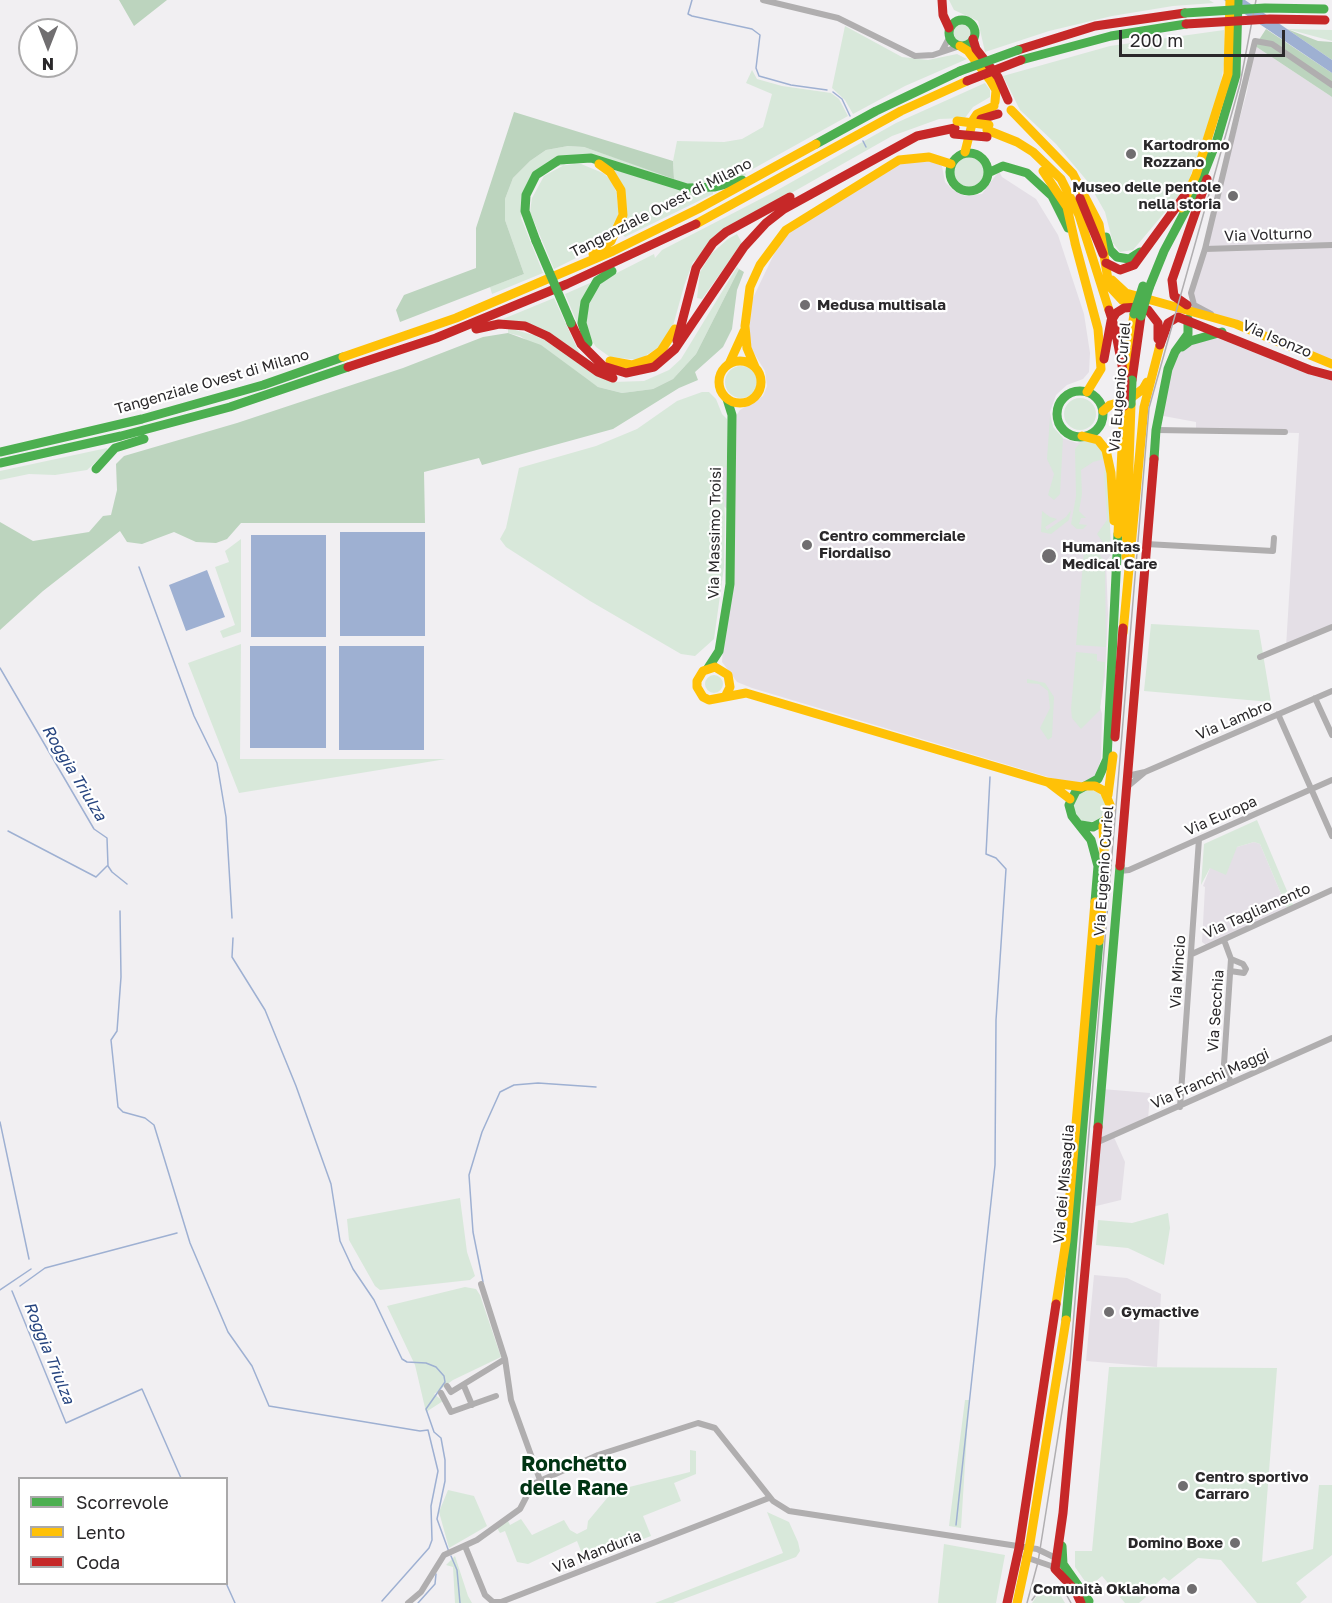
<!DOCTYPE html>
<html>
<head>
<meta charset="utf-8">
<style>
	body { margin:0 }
	#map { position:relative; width:1332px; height:1603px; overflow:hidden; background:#f1eff2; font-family:"Golos Text",sans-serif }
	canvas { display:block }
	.legend { position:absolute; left:18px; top:1477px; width:210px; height:108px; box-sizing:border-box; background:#fff; border:2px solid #aaa9aa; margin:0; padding:8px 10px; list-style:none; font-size:18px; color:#2a282a }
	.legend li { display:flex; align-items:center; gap:12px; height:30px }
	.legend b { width:30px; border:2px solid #aaa9aa }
	.north { position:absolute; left:18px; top:18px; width:60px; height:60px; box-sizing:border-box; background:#fff; border:2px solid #aaa9aa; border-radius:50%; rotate:180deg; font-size:16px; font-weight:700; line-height:24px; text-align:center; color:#2a282a }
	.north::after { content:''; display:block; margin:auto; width:21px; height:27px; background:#706e70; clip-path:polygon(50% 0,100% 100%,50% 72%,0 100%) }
	.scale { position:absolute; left:1119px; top:30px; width:166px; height:27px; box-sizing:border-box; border:3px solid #2a282a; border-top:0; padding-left:8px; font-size:18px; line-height:21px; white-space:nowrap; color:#2a282a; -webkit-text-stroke:4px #fff; paint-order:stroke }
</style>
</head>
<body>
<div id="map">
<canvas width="1332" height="1603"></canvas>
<ul class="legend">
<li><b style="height:8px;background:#4caf50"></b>Scorrevole</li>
<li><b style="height:8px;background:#ffc107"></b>Lento</li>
<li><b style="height:8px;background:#c62828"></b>Coda</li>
</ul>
<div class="north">N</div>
<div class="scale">200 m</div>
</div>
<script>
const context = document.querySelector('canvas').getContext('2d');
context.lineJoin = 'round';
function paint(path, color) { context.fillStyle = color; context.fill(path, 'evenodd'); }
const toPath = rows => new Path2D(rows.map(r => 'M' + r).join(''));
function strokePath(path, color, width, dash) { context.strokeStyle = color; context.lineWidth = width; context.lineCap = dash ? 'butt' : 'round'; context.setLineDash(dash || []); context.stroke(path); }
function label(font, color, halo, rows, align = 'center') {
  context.font = font + ' "Golos Text",sans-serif'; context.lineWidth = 4.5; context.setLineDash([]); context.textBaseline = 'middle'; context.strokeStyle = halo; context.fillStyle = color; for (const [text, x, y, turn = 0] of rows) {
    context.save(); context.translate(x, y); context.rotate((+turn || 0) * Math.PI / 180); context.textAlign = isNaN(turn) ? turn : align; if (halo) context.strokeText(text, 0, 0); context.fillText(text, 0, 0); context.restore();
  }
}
const built = toPath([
	[1255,46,1332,97,1332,364,1194,305,1191,293,1247,92],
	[913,161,933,162,942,166,945,182,953,190,965,196,982,194,999,171,1002,177,1036,199,1058,235,1084,314,1090,353,1089,372,1083,379,1067,385,1056,395,1050,412,1053,427,1062,438,1077,443,1085,439,1092,440,1108,466,1111,555,1106,561,1108,614,1105,676,1100,707,1102,714,1101,759,1095,777,1080,784,1068,783,752,688,737,682,722,662,733,513,722,505,722,467,734,419,740,410,763,396,767,386,765,371,749,345,751,302,775,252,790,228,896,165],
	[1222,332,1332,376,1332,627,1286,647,1299,433,1196,431,1196,422,1158,415,1175,352],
	[1254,842,1260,844,1287,908,1206,945,1202,942,1205,887,1203,886,1210,868,1237,847],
	[1102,1089,1150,1093,1148,1120,1113,1135,1125,1162,1121,1200,1092,1207],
	[1094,1275,1127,1278,1161,1294,1157,1367,1086,1361]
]);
const green = toPath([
	[949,0,1209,0,1214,3,1173,6,1112,16,1049,31,985,52,978,21,954,10],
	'953 33a9 9 0 1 1 18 0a9 9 0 1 1-18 0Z',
	[845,26,902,57,928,60,957,54,967,59,905,86,853,114,845,100,832,88],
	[1287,29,1332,30,1332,41],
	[1224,30,1225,58,1220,89,1187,186,1133,250,1120,252,1113,243,1105,212,1088,182,1056,144,1020,110,1003,76,1110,46],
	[752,70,757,79,782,86,831,93,839,99,848,116,751,170,744,171,746,175,734,180,680,184,604,160,537,169,521,218,543,273,492,294,490,287,524,274,505,220,505,199,513,178,530,161,546,150,568,146,584,147,674,178,673,161,677,141,724,142,742,139,763,127,772,94,746,83],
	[985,83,990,90,990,97,973,107,965,118,939,119,892,136,756,213,693,262,684,286,673,326,665,343,639,360,610,357,596,347,589,336,586,326,589,299,605,279,654,254,655,258,662,250,774,192,896,123],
	'953 172a16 16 0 1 1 32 0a16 16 0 1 1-32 0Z',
	[566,164,581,164,603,173,611,180,620,201,616,229,588,253,584,251,578,257,554,269,530,212,532,198,544,176],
	[614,170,713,192,713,194,625,237,621,233],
	[737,234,742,243,702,299,697,298,700,272,711,254,728,239],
	[737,267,739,269,696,354,673,379,653,389,622,393,598,387,520,336,508,333,508,328,537,336,613,382,644,381,669,370,681,359],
	[590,283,581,332,565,294],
	[554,298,577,348,584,361,503,319],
	'725 382a16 16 0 1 1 32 0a16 16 0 1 1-32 0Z',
	[702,392,709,392,716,399,722,414,727,419,727,467,722,468,725,517,724,567,714,639,695,656,681,654,590,601,506,547,500,539,506,528,519,468,596,446,637,429,677,401],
	'1064 414a16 16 0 1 1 32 0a16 16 0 1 1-32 0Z',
	[1050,417,1053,427,1063,438,1060,494,1054,500,1048,495,1054,474,1047,459],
	[1083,440,1094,441,1104,451,1104,459,1093,462,1081,470,1082,494,1079,511,1086,518,1081,518,1079,524,1087,525,1083,529,1077,529,1071,524,1076,496,1075,449],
	[107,448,108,451,87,470,55,475,29,474,0,480,0,471],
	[1106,467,1108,468,1111,554,1097,534,1107,520,1104,473],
	[1071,510,1069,520,1051,534,1041,532,1042,511,1050,517,1057,519,1045,527,1047,530,1066,517],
	[241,539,241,632,223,638,220,631,235,625,215,567,229,562,225,551],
	[1084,551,1098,553,1105,561,1106,647,1076,645],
	[1151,624,1259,630,1271,702,1144,691],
	[241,644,240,759,446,759,239,793,188,663],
	[1076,652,1097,654,1097,661,1105,662,1100,710,1081,729,1072,718,1071,709],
	'705 684a9 9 0 1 1 18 0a9 9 0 1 1-18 0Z',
	[1027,679,1045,683,1054,697,1052,737,1048,740,1040,728,1050,708,1048,691,1039,684,1027,683],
	'1073 806a16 16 0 1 1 32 0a16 16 0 1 1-32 0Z',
	[1257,820,1293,905,1287,908,1260,844,1254,842,1237,847,1226,875,1210,868,1201,885,1204,844],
	[460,1198,467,1252,475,1276,470,1280,380,1290,375,1286,349,1240,347,1219],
	[1168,1213,1170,1228,1164,1265,1128,1248,1096,1245,1098,1220,1132,1223],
	[465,1287,476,1289,480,1295,501,1357,453,1380,434,1394,443,1401,426,1412,415,1365,387,1306],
	[1109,1367,1277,1368,1262,1562,1313,1549,1319,1485,1332,1485,1332,1555,1296,1583,1307,1597,1300,1603,1257,1603,1221,1560,1198,1558,1169,1581,1164,1577,1144,1594,1146,1597,1139,1603,1125,1603,1102,1576,1089,1587,1075,1567,1075,1551,1092,1551],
	[965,1400,969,1400,961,1528,949,1526],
	[690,1450,696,1451,696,1474,674,1483,681,1501,643,1516,651,1536,585,1561,577,1541,528,1564,517,1562,505,1531,500,1533,497,1528,508,1521,510,1525,521,1519,532,1535,564,1520,570,1530,577,1534,587,1529,588,1521,613,1491,690,1472],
	[448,1490,474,1496,487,1526,449,1548,439,1512],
	[767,1512,789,1522,798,1542,800,1551,796,1557,673,1603,655,1603,783,1553],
	[944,1544,1005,1555,996,1603,938,1603],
	[455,1556,468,1596,472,1603,455,1603,453,1567,446,1565],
	[1049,1590,1059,1593,1065,1603,1032,1603,1039,1593]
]);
const forest = toPath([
	[119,0,167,0,134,26],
	[1266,29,1332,73,1332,97,1255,46],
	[1287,29,1318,41,1332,42,1332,60],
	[514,112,673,161,674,179,584,147,568,146,546,150,530,161,513,178,505,199,505,220,524,274,400,322,396,310,404,295,476,268,476,228],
	[739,269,744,272,737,290,732,329,723,347,695,372,698,380,679,388,613,429,482,465,479,458,424,472,425,523,241,523,227,539,216,543,196,542,174,532,142,544,127,542,120,531,43,591,0,630,0,522,33,541,89,532,103,516,111,515,117,490,116,464,124,456,237,423,403,368,483,337,508,333,541,345,598,387,622,393,653,389,673,379,696,354]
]);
const water = toPath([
	[1224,0,1245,0,1332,60,1332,73],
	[340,532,425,532,425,636,340,636],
	[251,535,326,535,326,637,251,637],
	[207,570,225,617,186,631,169,585],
	[250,646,326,646,326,748,250,748],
	[339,646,424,646,424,750,339,750]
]);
const stream = toPath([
	[692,0,688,14,692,16,752,29,760,35,756,68,759,76,791,85,827,90],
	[833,92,842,99,850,116],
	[863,141,866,147],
	[139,567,194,716,217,763,226,817,232,918],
	[0,668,94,829,107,838,108,866,112,872,127,884],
	[8,831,96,877,107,866],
	[120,911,121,977,117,1031,111,1040,118,1107,123,1112,145,1118,154,1125,190,1243,228,1332,252,1366,269,1406,420,1431,428,1430,438,1471,431,1506,432,1540,429,1548,382,1601],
	[233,938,232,957,265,1010,296,1086,331,1184,340,1241,353,1269,374,1300,402,1359,407,1362,426,1363,436,1367,444,1376,445,1382,426,1409,434,1432,441,1438,445,1460,445,1481,437,1519,449,1552],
	[0,1122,29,1259],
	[483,1282,473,1232,469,1175,482,1132,500,1092,514,1085,538,1083,596,1087],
	[20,1286,45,1268,177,1233],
	[0,1290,31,1269],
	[12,1291,66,1423,142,1389,181,1478],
	[956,1525,995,1165,996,1020,1006,869,996,858,986,854,990,777],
	[451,1556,457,1570,460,1603],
	[226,1583,235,1603],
	[418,1603,435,1584,436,1574]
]);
const street = toPath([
	[763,0,838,18,915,56,933,55,960,46],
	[942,51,949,38],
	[1205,249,1332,245],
	[1211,314,1194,305,1191,293,1205,249,1255,41,1272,44,1332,85],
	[1156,430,1285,432],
	[1146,544,1273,551,1274,538],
	[1260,657,1332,627],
	[1315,698,1332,735],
	[1278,714,1332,836],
	[1127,776,1145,772,1332,691],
	[1127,787,1145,772],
	[1120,871,1129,870,1332,780],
	[1224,940,1231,959,1224,1064,1231,1083],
	[1192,954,1332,890],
	[1230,971,1244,973,1246,969,1243,964,1231,959],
	[1180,1107,1199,839],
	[1098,1142,1332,1038],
	[481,1284,505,1359,511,1400,540,1480],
	[447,1386,451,1392,505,1359],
	[464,1386,472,1405],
	[441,1393,451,1412,496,1396],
	[465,1546,485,1595,493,1602,501,1602,769,1498],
	[1025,1557,1057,1568],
	[408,1603,421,1592,444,1555,477,1540,520,1509,533,1484,598,1455,698,1423,715,1428,773,1501,789,1511,1037,1549,1058,1559]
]);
const fast = toPath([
	'949 33a13 13 0 1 1 26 0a13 13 0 1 1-26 0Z',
	[1021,60,1111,36,1186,24],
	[816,144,876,111,960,71],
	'950 172a19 19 0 1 1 38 0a19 19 0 1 1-38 0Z',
	[988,173,1003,166,1027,173,1052,196,1068,228],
	[1106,237,1110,250,1117,257,1129,259,1140,252],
	[536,241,525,211,526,195,536,175,559,160,591,158,687,188,715,187,742,180],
	[1149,288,1164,251,1200,183,1217,140,1236,75,1238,0],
	[588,343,582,323,585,302,597,281,612,271],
	[1182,347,1190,341,1222,332],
	'1057 414a23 23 0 1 1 46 0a23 23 0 1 1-46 0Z',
	[0,452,142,419,263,385,343,357],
	[1154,459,1156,430,1168,369,1175,352,1188,334,1188,319],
	[0,463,121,436,230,407,348,367],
	[96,469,115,448,144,439],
	[708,668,719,651,730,584,732,415,727,399],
	[1081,825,1093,827,1106,820],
	[1095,902,1098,866,1091,840,1072,816,1069,805,1076,791,1098,779,1107,759,1118,534],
	[1098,1127,1120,866],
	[1066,1320,1099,941],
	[1062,1546,1063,1564,1089,1601]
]);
const slow = toPath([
	[960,46,968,51,990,80,996,90,995,102],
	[1011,110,1073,174,1099,224,1109,286,1122,300,1139,307],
	[987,130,1017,142,1033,152,1061,179,1079,215,1109,310],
	[965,152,973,120,977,114,994,106],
	[1043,171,1067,207,1076,247],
	[1181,208,1196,175,1228,74,1230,0],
	[696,224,901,111,967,81],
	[1075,243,1098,329,1101,369,1087,392],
	[593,254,611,241,623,215,621,190,610,172,599,164],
	[1112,280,1126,293,1236,324,1332,364],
	[343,357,456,318,613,251,698,209,816,144],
	'719 382a21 21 0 1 1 42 0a21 21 0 1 1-42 0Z',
	[610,361,632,365,650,359,661,351,675,329],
	[729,364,744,331],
	[755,367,747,348,745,326,750,287,760,265,786,230,899,160,929,157,951,164],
	[1126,371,1134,314],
	[1103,411,1110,405,1128,400,1143,389,1147,382],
	[1082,436,1098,440,1106,450,1111,473,1114,521],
	[1118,534,1124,406],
	[1126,557,1131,404],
	[1123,633,1144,407,1160,345],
	[726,695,730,687,728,675,715,667,703,671,697,681,697,687,703,697,709,700,746,693,1047,782,1082,787],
	[1049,783,1070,799],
	[1085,786,1095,786,1104,791,1111,807,1103,826,1105,872,1099,941],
	[1108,795,1113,756],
	[1056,1304,1066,1241,1095,902],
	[1017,1603,1030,1543,1066,1320]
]);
const jam = toPath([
	[942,0,943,15,949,28],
	[973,39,976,49,998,77,1008,100],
	[1018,50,1095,26,1185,13],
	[981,119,998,114],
	[1080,198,1103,254],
	[1106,263,1120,270,1134,265,1185,195],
	[1187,305,1174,296,1172,280,1207,179],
	[571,323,581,344,603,366,626,373,654,367,675,349,744,247,766,223,784,209,917,136,955,128],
	[476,329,499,324,525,326,547,336,598,372,613,378],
	[1115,329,1125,381],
	[677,341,696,268,713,243,726,232,790,197],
	[1160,345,1168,323,1178,317,1310,370,1332,376],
	[1104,359,1111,321,1116,313,1124,308,1139,307,1148,310,1158,323,1158,339],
	[348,367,436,338,567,284,696,224],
	[1132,380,1141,316],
	[1115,737,1123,628],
	[1120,866,1154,459],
	[1007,1603,1019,1548,1056,1304],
	[1081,1603,1075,1590,1055,1569,1063,1513,1098,1127]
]);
const tram = toPath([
	[1032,1600,1040,1589,1051,1586,1065,1592,1071,1603],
	[1027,1603,1038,1562,1070,1361,1149,408,1240,84,1256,0]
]);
const fastBridge = toPath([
	[1185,13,1265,8,1324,9],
	[960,71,1018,50],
	[536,241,571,323],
	[1134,314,1143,286],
	[1141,316,1149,288],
	[1131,404,1132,380]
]);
const slowBridge = toPath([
	[957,121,989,125]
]);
const jamBridge = toPath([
	[1186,24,1270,19,1325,20],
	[967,81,1021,60],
	[954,134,987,137],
	[1109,310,1115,329],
	[1124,406,1125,381]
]);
const markers = [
	[1131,154,6,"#706e70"],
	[1233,196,6,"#706e70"],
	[805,305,6,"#706e70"],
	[807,545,6,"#706e70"],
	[1049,556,8,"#706e70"],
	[1109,1312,6,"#706e70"],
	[1183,1486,6,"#706e70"],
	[1235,1543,6,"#706e70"],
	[1192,1589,6,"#706e70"]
];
const poiNames = [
	["Kartodromo",1143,145],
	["Rozzano",1143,162],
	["Museo delle pentole",1221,187,"right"],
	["nella storia",1221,204,"right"],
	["Medusa multisala",817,305],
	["Centro commerciale",819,536],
	["Fiordaliso",819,553],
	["Humanitas",1062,547],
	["Medical Care",1062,564],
	["Gymactive",1121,1312],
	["Centro sportivo",1195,1477],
	["Carraro",1195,1494],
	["Domino Boxe",1223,1543,"right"],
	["Comunità Oklahoma",1180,1589,"right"]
];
const streetNames = [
	["Tangenziale Ovest di Milano",661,208,-27],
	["Via Volturno",1268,235,-2],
	["Via Isonzo",1277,339,23],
	["Tangenziale Ovest di Milano",212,382,-16],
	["Via Eugenio Curiel",1120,387,-85],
	["Via Massimo Troisi",715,533,-89],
	["Via Lambro",1234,720,-23],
	["Via Europa",1221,816,-24],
	["Via Eugenio Curiel",1104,871,-86],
	["Via Tagliamento",1257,911,-24],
	["Via Mincio",1178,972,-86],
	["Via Secchia",1216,1011,-86],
	["Via Franchi Maggi",1210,1079,-24],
	["Via dei Missaglia",1064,1184,-85],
	["Via Manduria",597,1552,-21]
];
const waterNames = [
	["Roggia Triulza",74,773,59],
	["Roggia Triulza",49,1353,68]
];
const districtNames = [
	["Ronchetto",574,1464],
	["delle Rane",574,1488]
];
paint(built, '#e4dfe6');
paint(green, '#d8e8da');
paint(forest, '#bcd4be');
paint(water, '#9eb0d2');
strokePath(stream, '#9eb0d2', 1.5);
strokePath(street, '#b0aeaf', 6);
strokePath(fast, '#4caf50', 9);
strokePath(slow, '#ffc107', 9);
strokePath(jam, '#c62828', 9);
strokePath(tram, '#b0aeb0', 1.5);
strokePath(fastBridge, '#4caf50', 9);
strokePath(slowBridge, '#ffc107', 9);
strokePath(jamBridge, '#c62828', 9);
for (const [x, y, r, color] of markers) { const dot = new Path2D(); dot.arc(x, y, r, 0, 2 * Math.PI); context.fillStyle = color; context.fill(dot); strokePath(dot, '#fff', 2); }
label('bold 15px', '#2a282a', '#fff', poiNames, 'left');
label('15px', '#2a282a', '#fff', streetNames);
label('italic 16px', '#26447f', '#fff', waterNames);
label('bold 21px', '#003413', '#fff', districtNames);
</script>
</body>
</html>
